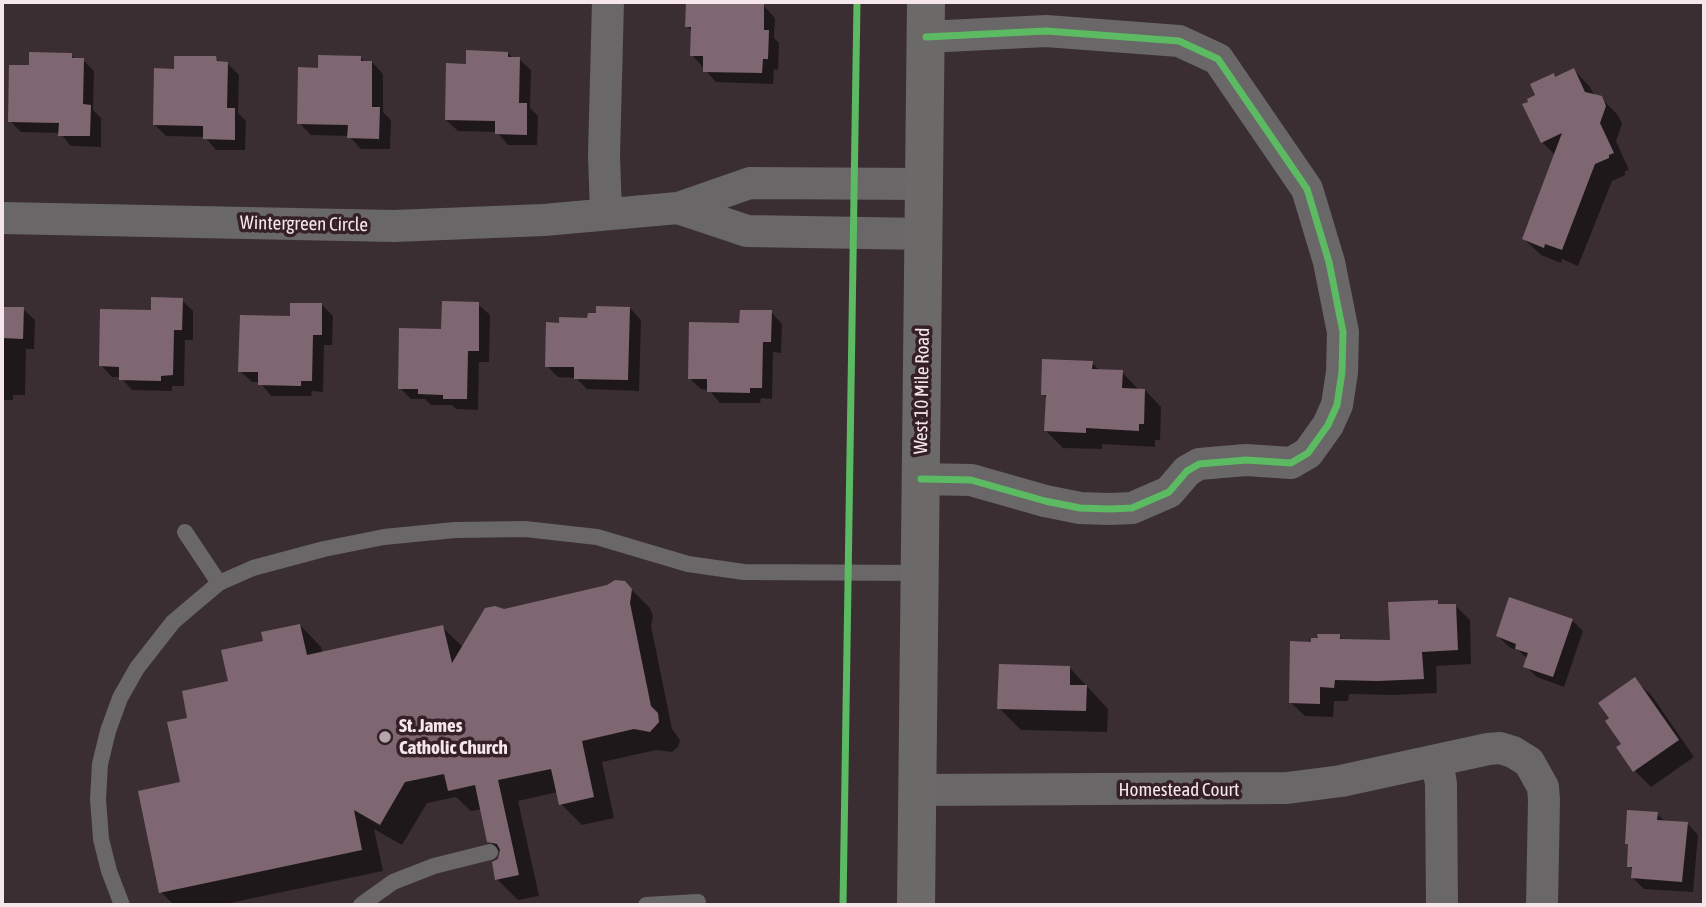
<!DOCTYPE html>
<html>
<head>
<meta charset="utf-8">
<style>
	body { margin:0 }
	#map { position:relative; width:1706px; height:907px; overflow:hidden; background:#3b2e33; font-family:"Asap Condensed",sans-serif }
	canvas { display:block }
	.frame { position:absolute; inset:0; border:4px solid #f5e6eb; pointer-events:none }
</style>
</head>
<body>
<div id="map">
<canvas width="1706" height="907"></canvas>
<div class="frame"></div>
</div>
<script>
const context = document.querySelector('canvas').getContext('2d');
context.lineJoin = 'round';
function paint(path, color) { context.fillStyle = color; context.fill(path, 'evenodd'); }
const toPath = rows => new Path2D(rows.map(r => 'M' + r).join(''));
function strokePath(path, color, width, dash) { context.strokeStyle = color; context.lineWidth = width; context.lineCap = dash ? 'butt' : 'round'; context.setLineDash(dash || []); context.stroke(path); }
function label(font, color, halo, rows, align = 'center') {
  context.font = font + ' "Asap Condensed",sans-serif'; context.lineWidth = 7; context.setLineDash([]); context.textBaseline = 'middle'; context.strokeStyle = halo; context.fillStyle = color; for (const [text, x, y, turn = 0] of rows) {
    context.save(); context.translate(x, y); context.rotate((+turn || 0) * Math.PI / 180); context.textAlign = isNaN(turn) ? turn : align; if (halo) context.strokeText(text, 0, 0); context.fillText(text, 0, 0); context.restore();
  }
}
const shadow = toPath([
	[688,2,721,2,724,5,764,6,775,18,774,38,779,43,778,70,774,69,773,84,716,82,692,55,692,32,687,26],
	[508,53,513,58,519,59,531,70,530,108,538,116,537,145,508,145,497,132,458,131,446,120,467,65],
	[71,55,76,60,83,60,94,71,93,110,101,118,101,147,71,146,60,133,21,132,10,121,31,67],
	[360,57,365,62,372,62,383,74,383,112,391,120,390,149,361,149,349,136,311,135,299,123,320,70],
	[216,58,221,63,227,63,239,75,238,113,246,121,245,150,216,150,205,137,166,136,154,124,175,71],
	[1574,70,1590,87,1595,96,1601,98,1618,115,1622,124,1616,141,1629,170,1625,171,1625,175,1612,181,1578,266,1562,259,1561,263,1541,255,1524,239,1556,156,1542,142,1537,95,1556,78],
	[182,300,193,311,193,340,185,340,184,386,172,386,172,391,132,390,120,377,112,377,101,365,153,312],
	[478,304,490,315,489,362,479,362,478,410,456,409,452,405,431,405,425,399,411,399,400,388,443,331],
	[322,305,333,316,332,345,324,345,323,392,312,391,311,396,271,396,260,382,252,382,240,371],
	[2,308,23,309,35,320,34,349,26,349,25,395,13,395,13,400,2,400],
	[630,308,641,320,639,391,587,389,576,378,558,377,547,366,561,325],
	[771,312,782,324,781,353,773,352,772,399,761,398,760,403,720,403,709,390,701,389,689,378],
	[1092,363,1100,371,1122,372,1139,390,1145,390,1161,407,1160,440,1155,440,1155,447,1102,444,1102,449,1063,448,1046,431,1048,400,1043,394],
	[628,586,650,608,653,616,651,626,672,729,680,740,678,747,672,752,656,750,602,762,614,818,582,825,561,804,558,792,518,801,539,896,518,900,497,879,501,853,489,841,482,809,471,811,456,797,427,803,402,845,374,829,383,871,220,905,174,905,161,892,182,783,190,719,230,682,265,642,300,625,321,647,322,653,442,627,463,647,504,610],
	[1437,602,1441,606,1455,605,1470,620,1471,664,1436,666,1437,693,1393,695,1349,694,1348,701,1334,701,1333,717,1305,716,1290,702,1312,644,1339,636,1344,641,1391,642],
	[1572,620,1583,631,1564,687,1537,677,1525,666,1528,659,1519,651,1509,647,1498,636],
	[1070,668,1108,709,1107,732,1021,730,999,708],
	[1635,680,1652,696,1694,757,1651,787,1634,770,1623,744],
	[1657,814,1666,822,1687,823,1698,835,1693,892,1644,889,1633,878,1633,870,1629,866,1630,846,1627,843]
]);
const building = toPath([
	[686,2,764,4,764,30,769,30,768,59,763,59,762,73,703,72,703,56,690,56,691,27,685,27],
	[466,50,508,52,508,57,520,57,519,103,527,103,527,135,495,134,495,121,445,120,446,63,466,64],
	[29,52,72,53,72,58,84,58,83,104,91,105,90,136,58,136,59,123,8,122,9,65,29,65],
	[318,55,361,56,361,61,372,61,372,107,380,107,379,139,347,138,348,125,297,124,298,67,318,68],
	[174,56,216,56,217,61,228,62,227,108,235,108,235,140,203,139,203,126,153,125,154,68,174,69],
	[1574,68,1585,92,1602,96,1606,106,1600,123,1614,153,1609,155,1609,158,1595,164,1562,250,1545,244,1544,248,1522,239,1562,133,1541,143,1522,104,1528,102,1527,99,1535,95,1530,84,1554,73,1555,77],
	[151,297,183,298,182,330,174,330,173,375,161,376,161,381,119,380,119,367,99,366,100,309,151,310],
	[442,301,479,302,479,351,468,351,467,399,443,399,443,395,418,394,418,389,398,389,399,328,441,329],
	[290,303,322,303,322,335,313,335,312,381,301,381,301,386,258,385,258,372,238,372,240,315,290,316],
	[596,306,630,307,628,380,574,379,574,367,545,367,546,322,559,323,559,317,587,318,588,313,596,313],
	[2,307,24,307,23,339,2,338],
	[740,310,772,310,771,342,763,342,762,388,750,388,750,393,707,392,707,379,688,379,689,322,739,323],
	[1042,359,1093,361,1092,369,1123,370,1122,388,1145,389,1144,424,1139,424,1139,431,1086,428,1086,433,1044,431,1046,395,1041,395],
	[615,580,625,581,632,589,630,603,651,706,658,713,659,722,650,732,634,729,582,741,594,797,559,805,551,769,498,780,519,875,495,880,492,862,498,859,500,850,497,844,487,842,475,785,448,791,444,774,405,782,380,825,354,810,362,850,159,893,138,791,180,782,167,722,187,718,182,691,228,681,221,650,263,641,261,632,300,624,307,655,443,625,452,663,485,608,495,606,504,609,607,585],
	[1509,597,1573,619,1553,677,1523,667,1528,653,1515,649,1516,644,1496,636],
	[1438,600,1438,604,1456,604,1458,650,1422,652,1424,679,1378,681,1335,680,1334,688,1320,687,1320,704,1289,703,1290,641,1311,642,1311,638,1318,638,1317,634,1340,634,1340,639,1390,640,1388,602],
	[999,664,1070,666,1070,685,1087,685,1086,711,997,709],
	[1635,677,1679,740,1633,772,1616,747,1621,744,1605,721,1609,718,1598,703],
	[1627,810,1658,812,1657,820,1688,822,1682,882,1631,878,1632,867,1627,867,1628,844,1625,844]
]);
const lane = toPath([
	[185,532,219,583],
	[122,905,109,871,101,839,98,799,100,764,108,731,120,698,137,668,173,622,219,583,253,568,324,549,384,537,455,530,525,529,597,537,688,564,744,572,920,573],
	[361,905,393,882,434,866,490,852],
	[646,905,698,902]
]);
const street = toPath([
	[678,208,747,231,924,234],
	[606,214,604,155,608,2],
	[2,218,394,226,544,220,678,208,750,183,924,184],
	[921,479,971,480,1045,501,1080,508,1110,509,1132,508,1169,492,1187,471,1199,464,1246,460,1291,463,1308,453,1328,425,1337,405,1342,372,1343,332,1329,262,1307,189,1218,59,1179,41,1046,31,926,37],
	[1437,760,1441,784,1442,905],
	[918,790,1287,788,1341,781,1488,749,1500,748,1513,752,1529,762,1543,787,1544,800,1542,905]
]);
const secondary = toPath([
	[916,905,926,2]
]);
const cycleway = toPath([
	[921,479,971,480,1045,501,1080,508,1110,509,1132,508,1169,492,1187,471,1199,464,1246,460,1291,463,1308,453,1328,425,1337,405,1342,372,1343,332,1329,262,1307,189,1218,59,1179,41,1046,31,926,37],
	[843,905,857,2]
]);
const markers = [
	[385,737,7,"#b4a6ab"]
];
const streetNames = [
	["Wintergreen Circle",304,224,1],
	["West 10 Mile Road",922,391,-89],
	["Homestead Court",1179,790]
];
const poiNames = [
	["St. James",399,726],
	["Catholic Church",399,748]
];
paint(shadow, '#0007');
paint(building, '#7e6770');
strokePath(lane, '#696767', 16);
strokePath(street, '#696767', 32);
strokePath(secondary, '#6c6a69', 38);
strokePath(cycleway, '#5cba63', 7);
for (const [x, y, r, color] of markers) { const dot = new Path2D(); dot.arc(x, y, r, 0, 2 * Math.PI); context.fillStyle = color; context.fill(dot); strokePath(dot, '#352028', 2.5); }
label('19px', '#f5e6eb', '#352028', streetNames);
label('bold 19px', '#f5e6eb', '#352028', poiNames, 'left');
</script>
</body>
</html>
